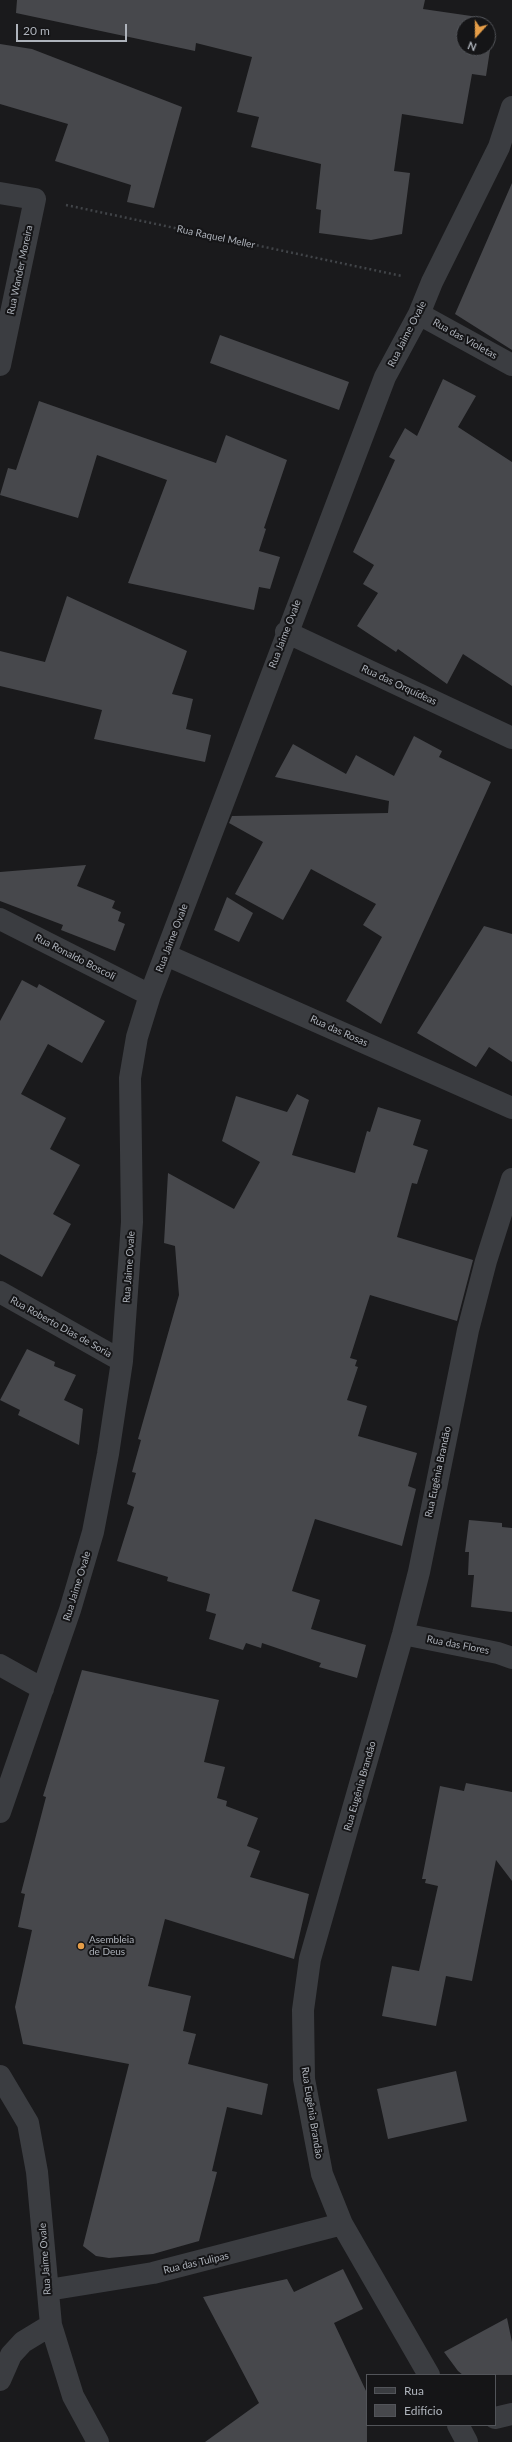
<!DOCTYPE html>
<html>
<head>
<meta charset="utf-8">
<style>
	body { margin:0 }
	#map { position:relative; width:512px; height:2442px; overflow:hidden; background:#1a1a1c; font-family:Lato,sans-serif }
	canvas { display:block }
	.legend { position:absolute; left:366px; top:2374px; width:130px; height:52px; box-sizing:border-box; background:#151517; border:1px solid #525459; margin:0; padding:5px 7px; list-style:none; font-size:12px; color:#aeb3bb }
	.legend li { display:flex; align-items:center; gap:8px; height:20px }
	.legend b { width:20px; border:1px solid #525459 }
	.north { position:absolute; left:456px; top:16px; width:40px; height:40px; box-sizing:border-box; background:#151517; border:1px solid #525459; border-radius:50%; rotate:201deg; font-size:11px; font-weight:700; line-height:16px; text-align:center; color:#aeb3bb }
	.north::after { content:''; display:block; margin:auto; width:14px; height:18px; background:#e69e48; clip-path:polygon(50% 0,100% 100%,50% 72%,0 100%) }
	.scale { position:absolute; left:16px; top:24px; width:111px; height:18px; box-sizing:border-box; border:2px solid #aeb3bb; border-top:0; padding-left:5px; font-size:12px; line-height:14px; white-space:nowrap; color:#aeb3bb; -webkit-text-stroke:3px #151517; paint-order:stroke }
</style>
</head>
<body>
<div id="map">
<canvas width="512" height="2442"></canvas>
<ul class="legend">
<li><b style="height:5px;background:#3b3d41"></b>Rua</li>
<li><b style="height:11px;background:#47484c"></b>Edifício</li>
</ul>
<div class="north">N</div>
<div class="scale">20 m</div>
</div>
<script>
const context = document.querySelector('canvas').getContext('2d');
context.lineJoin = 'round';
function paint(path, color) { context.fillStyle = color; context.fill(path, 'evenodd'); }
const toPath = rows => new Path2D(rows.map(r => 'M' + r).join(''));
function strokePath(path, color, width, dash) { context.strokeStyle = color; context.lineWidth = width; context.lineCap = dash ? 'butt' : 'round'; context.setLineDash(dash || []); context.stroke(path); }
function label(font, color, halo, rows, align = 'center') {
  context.font = font + ' Lato,sans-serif'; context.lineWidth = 4; context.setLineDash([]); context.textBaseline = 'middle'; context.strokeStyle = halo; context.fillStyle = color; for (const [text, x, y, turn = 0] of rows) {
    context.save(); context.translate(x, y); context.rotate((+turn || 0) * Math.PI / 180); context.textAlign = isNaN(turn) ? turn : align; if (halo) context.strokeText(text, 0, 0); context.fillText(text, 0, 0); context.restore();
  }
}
const building = toPath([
	[17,0,425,0,423,9,485,18,486,24,464,24,464,48,488,48,488,37,490,50,486,76,472,74,463,124,402,114,394,171,410,173,402,234,371,240,319,233,321,210,316,209,321,164,251,147,259,117,237,112,252,57,196,43,195,51,16,13],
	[0,44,32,49,182,107,154,208,127,202,131,185,55,161,68,124,0,104],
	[512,183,512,350,455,314],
	[220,335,349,382,339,410,210,363],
	[443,379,476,396,458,427,512,462,512,686,463,654,447,684,398,649,396,652,357,626,378,593,363,584,374,565,353,552,395,460,389,457,405,428,417,436],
	[39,401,216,463,226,435,287,460,264,528,266,529,259,551,280,557,270,589,259,587,254,610,128,583,167,480,97,455,78,518,0,495,8,468,16,470],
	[67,596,187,651,172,694,193,699,186,729,211,735,205,762,94,739,102,710,0,686,0,651,45,662],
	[414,736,442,751,439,757,491,782,381,1024,346,1001,382,937,363,925,376,904,311,869,283,920,235,894,263,842,229,823,232,816,388,813,389,801,275,777,293,744,346,774,356,755,394,776],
	[86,865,77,886,115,901,112,908,121,912,118,921,125,924,115,951,61,930,63,925,0,901,0,872],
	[227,897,253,913,239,942,214,930],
	[484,926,512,934,512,1062,489,1047,476,1067,417,1033],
	[22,980,37,988,39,984,105,1021,82,1063,48,1044,21,1094,66,1118,50,1149,80,1165,53,1214,71,1224,42,1277,0,1254,0,1021],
	[297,1094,309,1100,292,1155,355,1173,367,1131,370,1132,378,1107,421,1120,413,1145,428,1150,417,1184,412,1183,397,1237,473,1260,457,1321,370,1295,350,1358,357,1360,355,1366,358,1367,347,1400,367,1406,358,1436,417,1453,408,1486,416,1489,402,1546,315,1519,292,1591,320,1600,311,1629,366,1645,357,1678,319,1667,321,1663,262,1643,261,1648,246,1643,243,1650,209,1639,216,1614,206,1611,210,1594,167,1581,168,1577,117,1561,134,1507,127,1504,136,1473,132,1472,141,1440,138,1439,179,1295,175,1246,164,1243,168,1173,234,1209,260,1162,222,1141,236,1096,287,1112],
	[27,1349,55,1362,54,1366,76,1375,64,1400,83,1409,79,1445,18,1415,20,1410,0,1400],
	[469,1520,502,1523,502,1527,512,1528,512,1612,471,1607,474,1575,468,1575,469,1552,465,1552],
	[82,1670,219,1700,204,1762,225,1767,217,1798,227,1801,226,1806,258,1818,247,1846,260,1851,250,1877,309,1894,294,1959,165,1919,148,1986,191,1996,183,2031,196,2034,188,2064,268,2084,262,2115,227,2107,212,2171,217,2172,199,2241,153,2254,109,2258,96,2256,83,2246,129,2064,23,2044,15,2007,32,1930,18,1927,25,1894,21,1893,46,1797,43,1796],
	[466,1783,512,1792,512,1881,496,1860,472,1981,446,1976,436,2026,382,2016,392,1966,419,1971,438,1886,425,1883,426,1879,422,1879,440,1786,464,1791],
	[456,2071,467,2121,388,2139,377,2089],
	[343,2269,363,2309,334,2323,367,2393,367,2442,205,2442,259,2403,203,2297,287,2279,294,2292],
	[507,2318,512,2342,512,2375,463,2375,458,2371,444,2352]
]);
const path = toPath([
	[66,205,402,276]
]);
const minor = toPath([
	[0,193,35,199,0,365],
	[419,314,512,365],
	[286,632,512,738],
	[0,919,150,995],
	[166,955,512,1108],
	[0,1292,122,1361],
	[403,1634,498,1653,512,1658],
	[0,1665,43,1689],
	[0,1812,70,1610,93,1532,108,1454,122,1361,132,1222,130,1078,137,1037,150,995,385,377,419,314,432,282,499,147,512,107],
	[0,2076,28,2123,37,2172,51,2325,73,2396,98,2442],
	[48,2290,153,2273,342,2224],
	[429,2375,342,2224,322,2174,304,2079,303,2010,310,1959,403,1634,419,1572,468,1330,486,1261,512,1179],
	[0,2380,11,2355,23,2342,51,2325],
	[495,2418,512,2414],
	[458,2425,467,2442]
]);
const markers = [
	[81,1946,4,"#e69e48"]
];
const streetNames = [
	["Rua Raquel Meller",216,237,12],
	["Rua Wander Moreira",20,270,-78],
	["Rua Jaime Ovale",407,334,-63],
	["Rua das Violetas",465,339,29],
	["Rua Jaime Ovale",285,634,-69],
	["Rua das Orquídeas",399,685,25],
	["Rua Jaime Ovale",172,938,-69],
	["Rua Ronaldo Boscoli",75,957,27],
	["Rua das Rosas",339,1031,24],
	["Rua Jaime Ovale",129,1267,-86],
	["Rua Roberto Dias de Soria",61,1327,29],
	["Rua Eugênia Brandão",438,1472,-78],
	["Rua Jaime Ovale",77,1586,-73],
	["Rua das Flores",458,1645,11],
	["Rua Eugênia Brandão",360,1786,-74],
	["Rua Eugênia Brandão",312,2113,81],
	["Rua Jaime Ovale",45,2259,-94],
	["Rua das Tulipas",196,2263,-13]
];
const poiNames = [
	["Asembleia",89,1940],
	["de Deus",89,1952]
];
paint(building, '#47484c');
strokePath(path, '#414448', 2.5, [2, 3]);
strokePath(minor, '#3b3d41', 22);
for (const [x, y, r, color] of markers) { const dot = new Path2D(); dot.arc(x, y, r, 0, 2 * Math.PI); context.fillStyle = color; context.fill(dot); strokePath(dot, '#151517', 1.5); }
label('10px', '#aeb3bb', '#151517', streetNames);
label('10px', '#aeb3bb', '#151517', poiNames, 'left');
</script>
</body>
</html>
